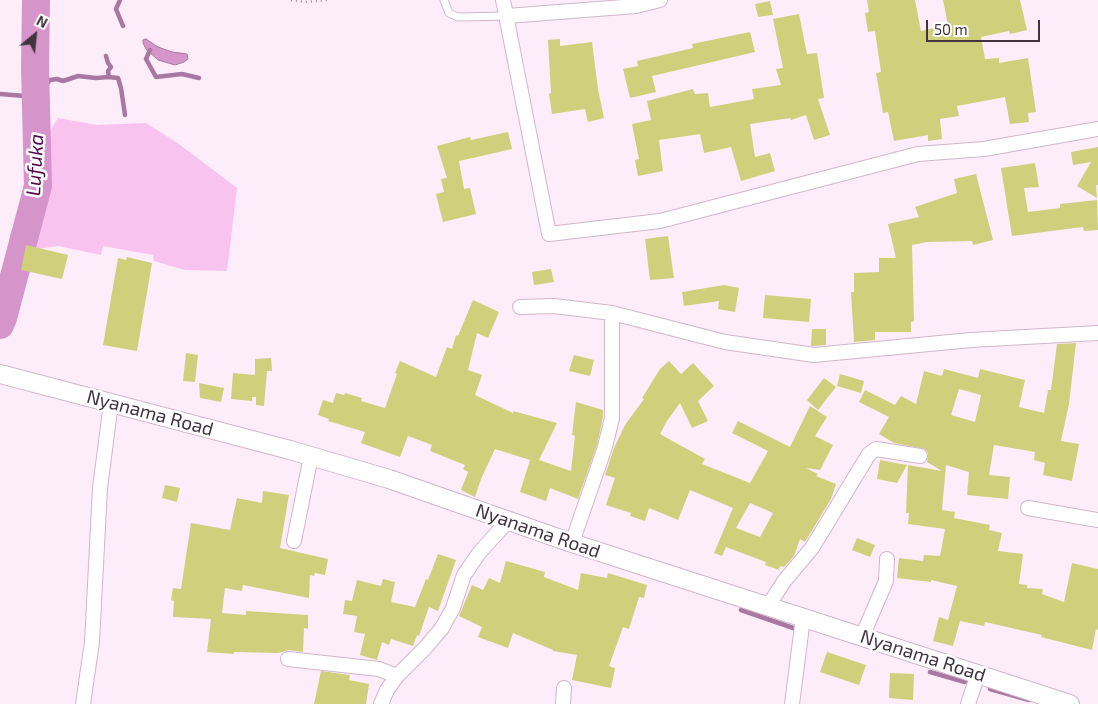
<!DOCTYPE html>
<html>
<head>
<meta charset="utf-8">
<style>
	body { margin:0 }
	#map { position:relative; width:1098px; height:704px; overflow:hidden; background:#fdedfa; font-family:"Exo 2",sans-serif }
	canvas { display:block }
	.north { position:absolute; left:10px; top:10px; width:50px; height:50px; -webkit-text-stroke:4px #fff; paint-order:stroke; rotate:28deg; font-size:14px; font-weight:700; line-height:20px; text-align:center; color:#40353e }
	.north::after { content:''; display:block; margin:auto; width:18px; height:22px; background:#40353e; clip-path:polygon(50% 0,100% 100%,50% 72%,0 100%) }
	.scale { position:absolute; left:926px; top:20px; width:114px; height:22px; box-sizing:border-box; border:2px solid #40353e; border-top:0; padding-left:6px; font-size:15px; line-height:18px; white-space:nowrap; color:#40353e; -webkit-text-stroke:4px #fff; paint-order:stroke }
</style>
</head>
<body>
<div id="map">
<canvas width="1098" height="704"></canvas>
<div class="north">N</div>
<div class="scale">50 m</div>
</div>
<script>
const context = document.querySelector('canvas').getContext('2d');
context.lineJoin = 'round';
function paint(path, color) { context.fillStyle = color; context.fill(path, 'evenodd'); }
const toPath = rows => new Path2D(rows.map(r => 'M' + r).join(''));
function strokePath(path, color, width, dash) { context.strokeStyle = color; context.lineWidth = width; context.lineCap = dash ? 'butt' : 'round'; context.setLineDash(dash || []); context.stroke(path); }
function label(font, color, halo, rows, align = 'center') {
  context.font = font + ' "Exo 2",sans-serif'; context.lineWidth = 5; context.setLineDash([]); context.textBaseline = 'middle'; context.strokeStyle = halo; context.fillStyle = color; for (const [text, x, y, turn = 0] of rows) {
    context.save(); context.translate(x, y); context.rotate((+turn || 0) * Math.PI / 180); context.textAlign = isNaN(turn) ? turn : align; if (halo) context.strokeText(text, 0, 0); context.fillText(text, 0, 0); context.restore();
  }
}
const green = toPath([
	[58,118,97,125,146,123,176,142,237,188,227,271,185,270,154,261,153,255,103,246,101,255,58,246,12,253,8,250,11,230,19,228,30,196,41,146]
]);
const water = toPath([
	[146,39,158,47,172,52,187,54,188,59,184,62,175,65,158,60,146,49,143,43,143,40,146,39]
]);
const stream = toPath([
	[120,0,116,9,123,26],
	[150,50,146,59,156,77,182,74,199,78],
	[109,77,118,78,121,88,125,115],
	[36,91,45,86,50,80,57,79,63,81,78,76,96,78,109,77,108,71,111,67,108,63,106,56],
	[0,94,25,96,36,100],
	[741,610,799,630],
	[930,672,965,682],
	[990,689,1029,700]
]);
const river = toPath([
	[0,325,3,318,38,186,35,67,36,0]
]);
const building = toPath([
	[867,0,915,0,921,31,948,25,943,0,1020,0,1027,30,1010,34,1009,31,981,37,985,59,999,58,999,63,1028,58,1036,112,1028,113,1029,122,1010,124,1005,97,957,106,959,116,940,119,942,139,928,141,928,135,894,141,888,112,883,113,876,73,881,72,875,31,868,32,865,13,869,12],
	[770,1,773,15,758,17,755,4],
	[799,14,807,54,817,53,824,98,818,99,830,135,814,140,806,115,791,120,790,118,750,124,755,157,770,153,775,171,741,181,731,147,704,153,700,134,659,140,663,171,638,176,635,160,639,159,632,124,651,120,647,101,693,89,695,94,708,93,710,107,754,99,752,89,781,85,776,69,783,68,773,19],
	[750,32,755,52,652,76,656,92,630,98,623,69,638,66,637,61,693,48,692,44],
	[560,39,560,46,592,42,598,89,604,118,588,122,585,109,552,114,549,94,551,93,548,40],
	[508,132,512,149,459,161,464,189,470,188,476,214,443,222,436,194,444,192,441,179,447,178,437,146,470,137,471,140],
	[1098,147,1098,185,1096,185,1097,198,1077,186,1091,162,1073,165,1071,152],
	[1035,163,1039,187,1024,188,1028,212,1060,208,1060,204,1097,200,1098,230,1084,231,1083,227,1012,236,1001,168],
	[976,174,993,240,973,245,972,241,927,242,912,245,914,321,911,322,911,332,875,332,875,340,854,342,851,292,854,292,854,273,879,272,879,258,896,258,888,224,919,217,915,207,957,193,954,179],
	[668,236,674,278,650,280,645,239],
	[26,245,68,255,62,279,21,270],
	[127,257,152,263,137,351,103,345,118,258,126,260],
	[551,269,554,282,534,285,532,272],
	[724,285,739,288,735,312,718,309,719,301,684,306,682,292],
	[765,295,811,299,809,322,763,318],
	[473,300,499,312,488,338,477,333,468,370,482,375,475,395,513,413,513,411,557,423,539,460,571,471,575,436,572,435,576,402,603,410,603,417,597,445,578,499,550,488,546,501,520,492,530,460,495,449,481,479,475,497,461,490,468,472,463,469,465,465,430,451,432,445,408,436,400,457,361,443,365,432,328,421,329,419,318,415,323,400,333,403,336,393,344,395,345,393,362,398,361,401,385,408,397,374,395,373,400,361,436,377,447,347,452,349,456,335,458,336],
	[812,329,826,329,826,345,811,346],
	[1076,343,1069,404,1061,441,1079,444,1072,481,1043,475,1045,463,1034,460,1035,452,994,445,989,475,1010,477,1008,499,967,495,969,472,946,465,942,510,955,512,954,518,990,525,989,530,1002,533,998,551,1023,554,1019,584,1027,585,1027,588,1043,589,1042,594,1064,602,1072,563,1098,569,1098,630,1096,629,1092,650,1041,637,1042,635,985,622,984,626,960,621,953,646,933,641,939,617,948,620,957,586,931,580,931,582,897,578,899,558,923,561,924,555,940,556,945,529,908,524,909,513,906,513,908,465,942,471,927,462,928,453,925,449,894,443,879,434,889,417,859,402,865,390,895,405,901,396,916,404,924,371,942,376,944,369,978,378,980,369,1025,380,1019,407,1044,413,1048,390,1051,390,1057,344],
	[959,389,981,395,975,422,951,415],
	[186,353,198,355,195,382,183,381],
	[574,355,594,360,590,376,569,371],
	[271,358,272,371,267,371,264,406,256,405,256,397,252,397,252,401,231,399,233,373,255,375,255,359],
	[669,361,681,374,693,363,714,386,698,401,708,421,692,428,680,403,667,421,660,434,705,459,702,464,750,483,768,451,732,433,738,421,790,447,810,406,827,417,815,436,833,445,820,470,806,468,818,474,816,476,836,484,831,499,805,542,800,539,794,556,784,567,780,566,779,570,765,565,766,562,726,547,722,556,714,553,733,508,690,490,678,520,649,508,645,521,630,516,631,513,606,505,615,478,605,475,614,448,625,425,644,399,642,398,660,369],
	[750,503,773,513,760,537,736,528],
	[840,374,864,381,861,393,837,386],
	[824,378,836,387,818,410,807,400],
	[199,383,224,388,221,402,200,398],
	[880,460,907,465,897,483,877,479],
	[165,485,180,488,177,502,162,498],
	[263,491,289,495,280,548,328,559,325,575,315,573,314,576,310,575,309,598,243,585,242,591,225,588,222,613,246,615,246,611,308,615,308,629,304,628,303,652,289,650,278,653,234,652,234,654,207,652,211,619,173,617,174,601,171,600,173,588,181,589,191,523,230,530,237,498,262,503],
	[857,538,875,545,870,557,852,550],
	[438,554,456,560,438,611,429,607,419,636,417,635,413,646,391,639,389,645,382,642,377,660,360,655,365,634,354,632,357,616,343,614,345,600,352,601,357,580,381,586,383,579,395,582,391,602,415,607,426,579,428,580],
	[506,561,545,572,544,577,578,590,581,573,607,578,608,573,647,585,644,598,639,597,629,629,623,627,609,666,615,668,611,688,572,680,577,655,553,651,553,650,513,633,508,648,478,637,482,627,459,616,472,585,483,590,489,578,500,583],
	[827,652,866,665,859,685,820,672],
	[321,671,350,675,349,680,369,684,366,704,314,704],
	[890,673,914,674,913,700,889,698]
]);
const path = toPath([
	[291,0,305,2,328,0]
]);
const service = toPath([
	[444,0,449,13,458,17,507,16]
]);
const minor = toPath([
	[503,0,549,234,660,221,918,154,984,149,1098,129],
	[507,16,636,6,660,0],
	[520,307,554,306,612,313,725,342,814,355,971,340,1098,333],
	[1028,508,1098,520],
	[294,541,311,456],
	[572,543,605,447,612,418,612,313],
	[768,606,785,580,812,548,869,454,876,449,920,456],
	[862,637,886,581,887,559],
	[288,659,379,669,397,676],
	[83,704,92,642,100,488,111,403],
	[381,704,387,690,397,676,426,647,442,628,453,608,464,575,479,553,508,521],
	[563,704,564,688],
	[792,704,803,618],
	[968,704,978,674]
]);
const tertiary = toPath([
	[0,374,290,450,389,479,572,543,1070,704]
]);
const streetNames = [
	["Nyanama Road",150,413,15],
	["Nyanama Road",538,531,19],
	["Nyanama Road",923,656,18]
];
const waterNames = [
	["Lufuka",35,165,-87]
];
paint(green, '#f8c3ef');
paint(water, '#d594ca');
strokePath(water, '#a878a0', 1);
strokePath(stream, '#a878a0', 4.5);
strokePath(river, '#d594ca', 28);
paint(building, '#d0cf7c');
strokePath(service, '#d0b6cb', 9);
strokePath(minor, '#d0b6cb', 16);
strokePath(tertiary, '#d0b6cb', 20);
strokePath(path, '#9b8e99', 2.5, [1, 4]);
strokePath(service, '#fff', 7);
strokePath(minor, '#fff', 14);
strokePath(tertiary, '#fff', 18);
label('19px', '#40353e', '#fff', streetNames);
label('italic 20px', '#56054e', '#fff', waterNames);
</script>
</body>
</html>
